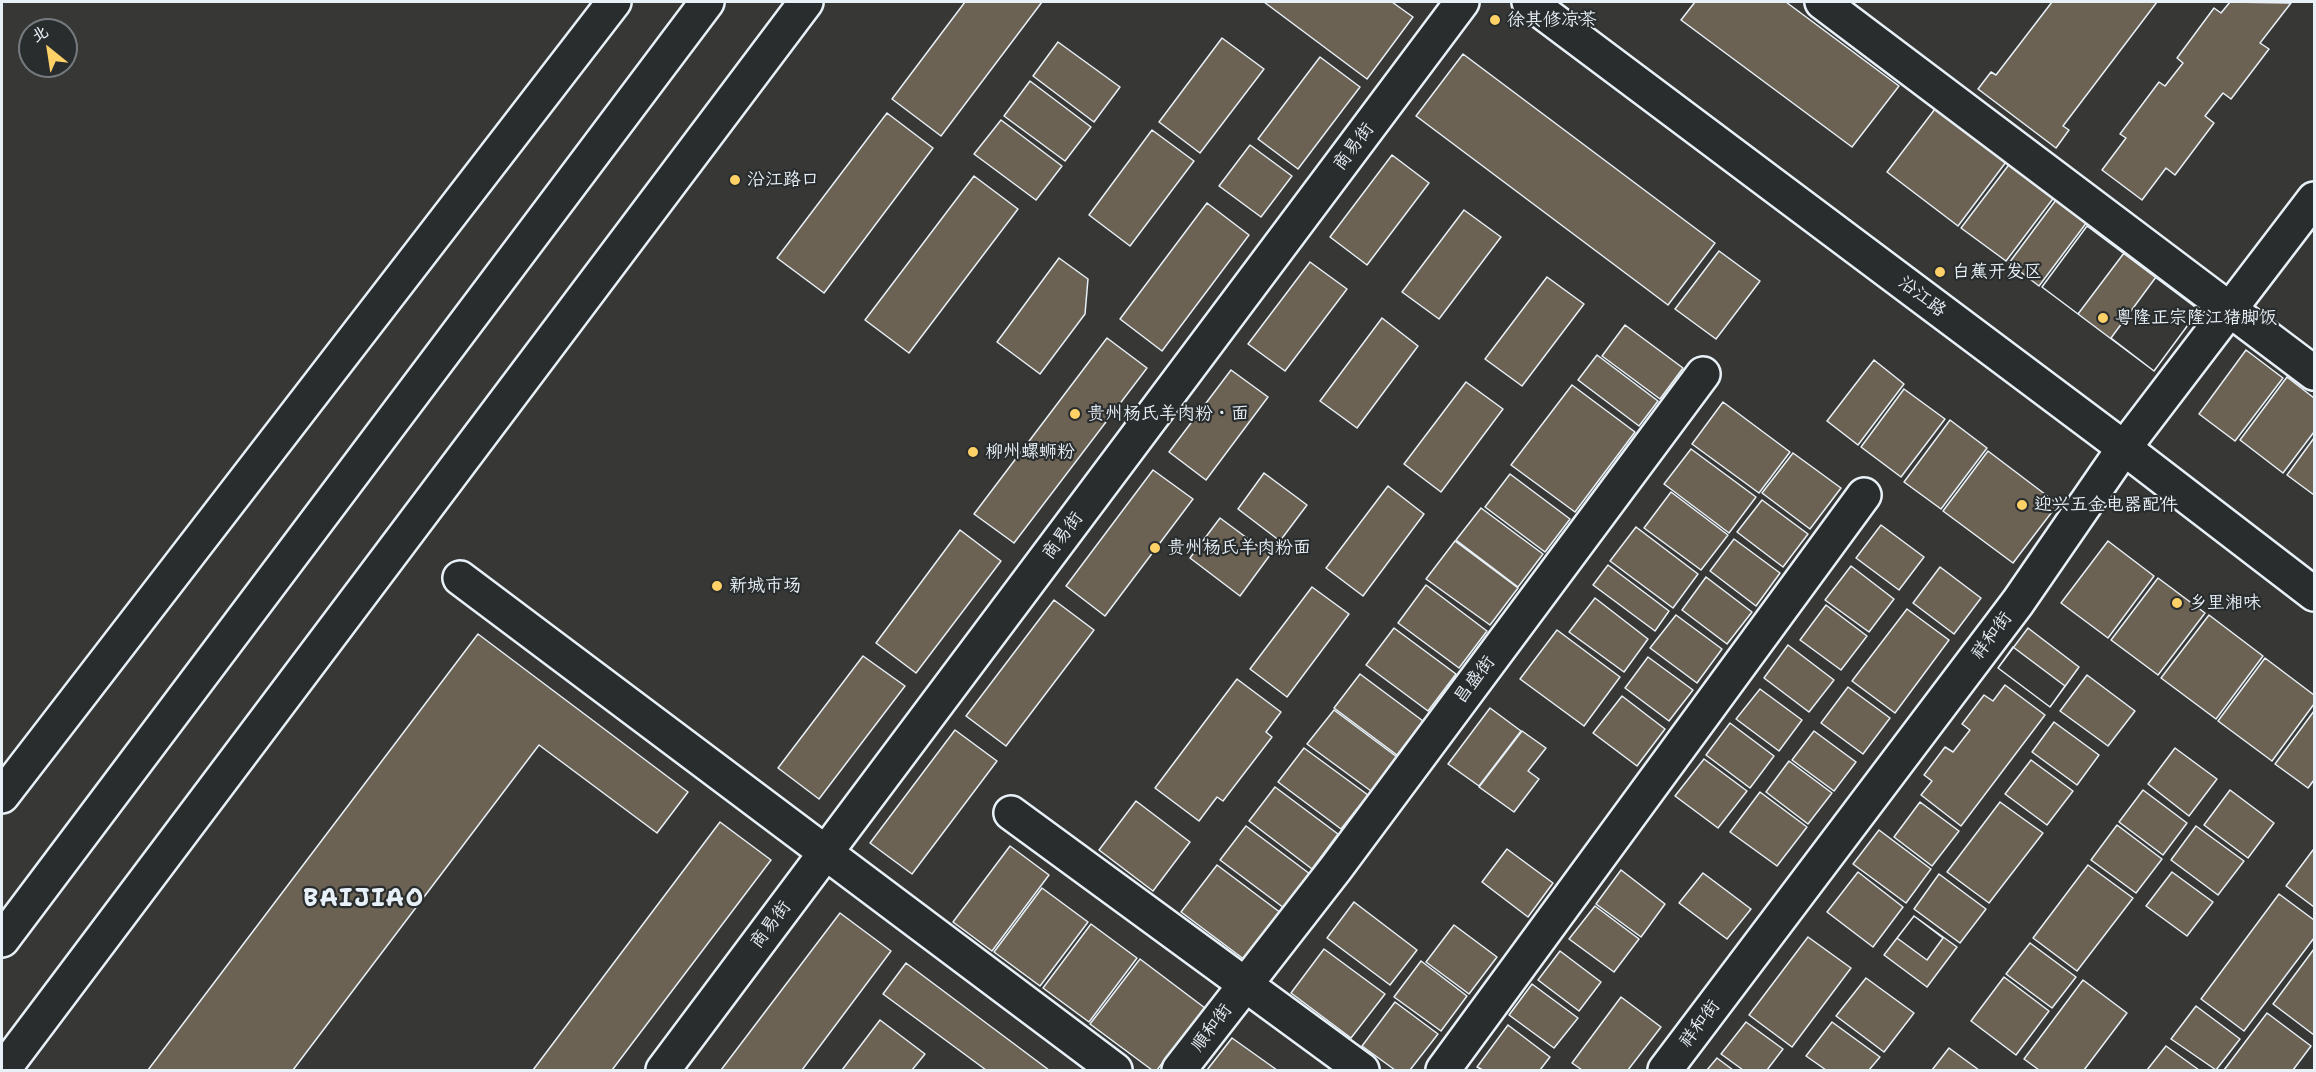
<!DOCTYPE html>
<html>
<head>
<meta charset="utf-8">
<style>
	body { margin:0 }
	#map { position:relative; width:2316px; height:1072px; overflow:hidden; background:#373835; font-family:"Shantell Sans","LXGW WenKai TC",sans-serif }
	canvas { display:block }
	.frame { position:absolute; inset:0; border:3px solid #e8f1f8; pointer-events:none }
	.north { position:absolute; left:18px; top:18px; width:60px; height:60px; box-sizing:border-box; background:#2a2d2e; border:2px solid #767b7f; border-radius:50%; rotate:330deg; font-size:16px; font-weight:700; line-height:24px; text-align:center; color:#e8f1f8 }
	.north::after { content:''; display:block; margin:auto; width:21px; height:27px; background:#ffd166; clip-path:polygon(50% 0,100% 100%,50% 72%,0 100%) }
</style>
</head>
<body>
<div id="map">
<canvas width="2316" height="1072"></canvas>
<div class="frame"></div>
<div class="north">北</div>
</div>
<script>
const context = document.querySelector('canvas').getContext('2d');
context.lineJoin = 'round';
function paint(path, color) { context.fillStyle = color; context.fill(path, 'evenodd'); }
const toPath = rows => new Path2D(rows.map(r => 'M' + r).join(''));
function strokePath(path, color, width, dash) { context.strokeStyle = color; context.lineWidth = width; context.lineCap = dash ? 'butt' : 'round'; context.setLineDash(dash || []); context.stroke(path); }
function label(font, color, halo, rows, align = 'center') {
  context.font = font + ' "Shantell Sans","LXGW WenKai TC",sans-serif'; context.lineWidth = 4.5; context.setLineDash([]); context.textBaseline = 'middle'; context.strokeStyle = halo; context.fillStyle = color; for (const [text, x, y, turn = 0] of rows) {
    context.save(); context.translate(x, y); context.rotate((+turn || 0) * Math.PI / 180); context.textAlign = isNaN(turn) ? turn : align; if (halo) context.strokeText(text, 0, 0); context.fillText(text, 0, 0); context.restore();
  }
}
const building = toPath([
	[965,2,1042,2,941,136,892,99,965,2],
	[1264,2,1392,2,1413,17,1367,79,1264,2],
	[1695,2,1786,2,1899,86,1852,147,1681,20,1695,2],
	[2052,2,2157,2,2063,126,2069,130,2056,148,1978,89,1991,72,1996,75,2052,2],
	[2230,2,2291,3,2260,43,2269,49,2231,99,2223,93,2205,116,2214,123,2175,175,2166,168,2142,200,2102,170,2126,138,2120,134,2159,82,2165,86,2183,63,2177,58,2214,8,2221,13,2230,2],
	[1222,38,1264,69,1200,153,1159,122,1222,38],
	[1058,42,1120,87,1094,122,1033,76,1058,42],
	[1463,54,1715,243,1668,305,1416,116,1463,54],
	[1320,57,1360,87,1298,169,1258,139,1320,57],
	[1030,81,1091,127,1065,161,1004,116,1030,81],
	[1935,109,2006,162,1958,226,1887,172,1935,109],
	[887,113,933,148,824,293,777,258,887,113],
	[1001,120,1062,166,1036,200,974,154,1001,120],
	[1152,130,1194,161,1130,246,1089,215,1152,130],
	[1250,145,1292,176,1261,217,1219,186,1250,145],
	[1392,155,1429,183,1367,265,1330,237,1392,155],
	[2011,162,2055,196,2006,261,1961,228,2011,162],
	[974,176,1018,209,909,353,865,320,974,176],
	[2056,200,2087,222,2039,286,2009,263,2056,200],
	[1207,203,1249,235,1162,351,1120,319,1207,203],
	[1464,210,1501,237,1439,319,1402,292,1464,210],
	[2087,226,2124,253,2078,314,2042,287,2087,226],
	[2087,226,2199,310,2154,371,2042,287,2087,226],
	[1719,251,1760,281,1716,339,1675,309,1719,251],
	[1059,258,1088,279,1085,314,1040,374,997,342,1059,258],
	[1310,262,1347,289,1285,371,1248,344,1310,262],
	[1547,277,1584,304,1522,386,1485,359,1547,277],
	[2156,277,2199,310,2154,371,2111,338,2156,277],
	[1382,318,1418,346,1357,428,1320,401,1382,318],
	[1625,325,1683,368,1660,399,1602,356,1625,325],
	[1107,338,1147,368,1014,543,974,514,1107,338],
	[2246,350,2283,378,2235,441,2199,414,2246,350],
	[1597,355,1658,401,1639,426,1578,380,1597,355],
	[1874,360,1904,384,1858,445,1827,421,1874,360],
	[1231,370,1268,397,1206,480,1169,452,1231,370],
	[2287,377,2314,398,2314,432,2283,473,2240,440,2287,377],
	[1466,382,1503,409,1441,492,1404,464,1466,382],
	[1572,385,1635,432,1575,512,1511,465,1572,385],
	[1904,389,1945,419,1901,477,1861,447,1904,389],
	[1723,402,1790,452,1759,493,1692,444,1723,402],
	[1950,420,1987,448,1941,509,1904,482,1950,420],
	[2314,438,2314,495,2287,475,2314,438],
	[1691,449,1756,497,1729,533,1664,484,1691,449],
	[1988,451,2058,504,2013,563,1943,511,1988,451],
	[1793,453,1841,488,1810,529,1762,493,1793,453],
	[1153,470,1193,499,1105,616,1066,586,1153,470],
	[1264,473,1307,505,1280,541,1238,509,1264,473],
	[1510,474,1570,519,1545,552,1485,507,1510,474],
	[1388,486,1424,514,1363,596,1326,568,1388,486],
	[1671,492,1728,535,1701,570,1644,528,1671,492],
	[1762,500,1808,534,1783,567,1737,532,1762,500],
	[1481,508,1543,554,1518,587,1456,540,1481,508],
	[1220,518,1270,555,1240,596,1190,558,1220,518],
	[1881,525,1924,557,1899,590,1856,558,1881,525],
	[1636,527,1698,574,1673,608,1610,561,1636,527],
	[960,530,1001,561,916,673,876,643,960,530],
	[1734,539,1780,573,1756,606,1710,571,1734,539],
	[1455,541,1518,588,1490,625,1426,579,1455,541],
	[2108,541,2154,576,2108,638,2061,603,2108,541],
	[1608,565,1669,611,1655,631,1593,585,1608,565],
	[1851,566,1894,599,1869,632,1825,600,1851,566],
	[1940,567,1981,598,1954,634,1913,603,1940,567],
	[1706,577,1752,612,1727,644,1682,610,1706,577],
	[2158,578,2205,613,2158,675,2111,640,2158,578],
	[1426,585,1487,631,1459,668,1398,623,1426,585],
	[1312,587,1349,614,1287,697,1250,669,1312,587],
	[1595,598,1648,639,1624,672,1569,632,1595,598],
	[1054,600,1094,630,1006,746,966,716,1054,600],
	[1826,605,1867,636,1841,670,1800,640,1826,605],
	[1907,609,1949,640,1895,713,1852,681,1907,609],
	[1676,615,1722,649,1697,683,1650,648,1676,615],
	[2209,615,2263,656,2216,719,2161,678,2209,615],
	[1394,628,1456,674,1428,711,1366,665,1394,628],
	[2028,628,2079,667,2050,707,1998,668,2028,628],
	[1557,630,1620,677,1584,726,1520,679,1557,630],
	[478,634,688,792,657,833,539,745,293,1070,148,1070,478,634],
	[1788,645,1834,680,1809,712,1764,678,1788,645],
	[2013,647,2065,686,2050,707,1998,668,2013,647],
	[863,656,905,686,819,799,778,768,863,656],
	[1648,657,1693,690,1669,721,1625,688,1648,657],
	[2265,658,2314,695,2314,704,2272,761,2218,721,2265,658],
	[1360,674,1423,721,1397,755,1334,708,1360,674],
	[2087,675,2135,711,2108,746,2060,711,2087,675],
	[1237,679,1281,712,1266,732,1272,737,1223,801,1217,797,1199,821,1155,788,1237,679],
	[2005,685,2045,715,1961,826,1921,795,1932,781,1924,775,1945,747,1953,752,1970,730,1962,724,1984,695,1993,701,2005,685],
	[1848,687,1890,718,1863,754,1821,723,1848,687],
	[1760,689,1802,720,1779,751,1736,719,1760,689],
	[1622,696,1665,729,1637,766,1593,733,1622,696],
	[1490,708,1521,731,1479,786,1448,764,1490,708],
	[1334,710,1397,757,1371,791,1307,744,1334,710],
	[2314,711,2314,780,2308,788,2275,764,2314,711],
	[2054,722,2099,755,2077,785,2032,752,2054,722],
	[1730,723,1774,756,1750,788,1706,755,1730,723],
	[955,730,997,761,912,874,870,843,955,730],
	[1522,731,1546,748,1528,771,1539,779,1514,812,1479,787,1522,731],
	[1814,731,1856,762,1834,791,1792,760,1814,731],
	[1304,748,1368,795,1341,829,1278,782,1304,748],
	[2175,748,2217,779,2189,816,2148,784,2175,748],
	[1704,759,1747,791,1718,828,1675,796,1704,759],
	[2031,760,2073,791,2047,825,2005,794,2031,760],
	[1789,761,1832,793,1808,824,1766,792,1789,761],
	[1275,787,1338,834,1312,869,1249,821,1275,787],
	[2143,790,2187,823,2163,855,2119,822,2143,790],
	[2230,790,2274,823,2248,858,2204,825,2230,790],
	[1760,792,1807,827,1777,866,1730,832,1760,792],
	[1136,801,1190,842,1153,891,1099,850,1136,801],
	[1920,802,1959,831,1932,866,1894,837,1920,802],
	[2000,802,2043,833,1989,903,1947,872,2000,802],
	[720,822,771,860,612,1070,533,1070,720,822],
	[2117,825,2162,859,2136,893,2091,860,2117,825],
	[1246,826,1310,874,1284,908,1220,860,1246,826],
	[2196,826,2244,861,2218,895,2171,860,2196,826],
	[1879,830,1931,869,1906,903,1853,864,1879,830],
	[1010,846,1049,875,992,951,953,922,1010,846],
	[1507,849,1553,883,1528,917,1482,882,1507,849],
	[2313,850,2314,851,2314,907,2286,886,2313,850],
	[1217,865,1281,913,1245,960,1181,912,1217,865],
	[2088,865,2133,898,2077,971,2033,938,2088,865],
	[1621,870,1665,904,1641,937,1596,904,1621,870],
	[1858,872,1903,907,1873,947,1827,912,1858,872],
	[2172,872,2213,902,2187,936,2146,906,2172,872],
	[1703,873,1751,909,1727,939,1679,903,1703,873],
	[1939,874,1986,909,1960,943,1914,909,1939,874],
	[1042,888,1088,922,1040,986,994,952,1042,888],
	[2279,894,2314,920,2314,938,2244,1031,2201,999,2279,894],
	[1354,902,1417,950,1390,985,1327,938,1354,902],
	[1595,906,1639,939,1614,972,1569,939,1595,906],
	[840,913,891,951,802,1070,721,1070,840,913],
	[1914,916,1943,938,1927,960,1897,938,1914,916],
	[1914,916,1957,947,1927,987,1884,955,1914,916],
	[1091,924,1137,958,1089,1022,1043,988,1091,924],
	[1454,925,1497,957,1469,994,1426,962,1454,925],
	[1808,937,1851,968,1792,1047,1749,1015,1808,937],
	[2030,943,2076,977,2052,1008,2006,974,2030,943],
	[1324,949,1385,994,1351,1038,1291,993,1324,949],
	[2314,949,2314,1035,2273,1004,2314,949],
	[1560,951,1601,982,1579,1011,1538,980,1560,951],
	[1140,959,1205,1008,1157,1070,1152,1070,1090,1024,1140,959],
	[1421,961,1467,996,1441,1031,1394,997,1421,961],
	[906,963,1049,1070,986,1070,883,994,906,963],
	[2004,977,2049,1011,2016,1055,1971,1021,2004,977],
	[1866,978,1914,1013,1884,1052,1836,1016,1866,978],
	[2083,980,2127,1013,2084,1070,2039,1070,2024,1059,2083,980],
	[1532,984,1578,1018,1554,1048,1509,1015,1532,984],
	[1621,997,1661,1027,1628,1070,1582,1070,1572,1063,1621,997],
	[1395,1002,1438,1034,1410,1070,1395,1070,1362,1046,1395,1002],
	[2196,1006,2240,1039,2216,1070,2171,1039,2196,1006],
	[2267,1013,2311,1046,2293,1070,2224,1070,2267,1013],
	[880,1020,925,1054,912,1070,842,1070,880,1020],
	[1746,1022,1783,1049,1767,1070,1743,1070,1721,1054,1746,1022],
	[1832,1022,1880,1057,1869,1070,1826,1070,1806,1056,1832,1022],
	[1508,1025,1550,1057,1540,1070,1483,1070,1477,1067,1508,1025],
	[1232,1038,1277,1070,1207,1070,1232,1038],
	[2166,1046,2199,1070,2147,1070,2166,1046],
	[1949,1048,1979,1070,1932,1070,1949,1048],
	[1717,1058,1733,1070,1707,1070,1717,1058]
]);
const minor = toPath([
	[1822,2,2314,373],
	[460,578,1115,1070],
	[2,796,614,2],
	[1011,813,1362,1070],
	[663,1070,1462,2],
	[1179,1070,1336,868,1703,374],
	[1443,1070,1864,495],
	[1665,1070,2018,602,2124,448,2314,199]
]);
const tertiary = toPath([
	[1529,2,2124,448,2314,594]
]);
const trunk = toPath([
	[2,940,707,2],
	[3,1070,806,2]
]);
const markers = [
	[1495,20,6,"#ffd166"],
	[735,180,6,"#ffd166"],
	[1940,272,6,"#ffd166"],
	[2103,318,6,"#ffd166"],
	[1075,414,6,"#ffd166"],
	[973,452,6,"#ffd166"],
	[2022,505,6,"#ffd166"],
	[1155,548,6,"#ffd166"],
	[717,586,6,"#ffd166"],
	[2177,603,6,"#ffd166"]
];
const poiNames = [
	["徐其修凉茶",1507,20],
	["沿江路口",747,180],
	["白蕉开发区",1952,272],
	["粤隆正宗隆江猪脚饭",2115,318],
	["贵州杨氏羊肉粉・面",1087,414],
	["柳州螺蛳粉",985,452],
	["迎兴五金电器配件",2034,505],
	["贵州杨氏羊肉粉面",1167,548],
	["新城市场",729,586],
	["乡里湘味",2189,603]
];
const streetNames = [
	["商易街",1354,147,-53],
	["沿江路",1922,297,37],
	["商易街",1063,536,-53],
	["祥和街",1992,636,-53],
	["昌盛街",1475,680,-53],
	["商易街",771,925,-53],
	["祥和街",1700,1024,-53],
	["順和街",1212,1028,-53]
];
const districtNames = [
	["BAIJIAO",364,900]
];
paint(building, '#6c6253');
strokePath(building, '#e8f1f8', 1.5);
strokePath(minor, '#e8f1f8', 38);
strokePath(tertiary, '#e8f1f8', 38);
strokePath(trunk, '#e8f1f8', 38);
strokePath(minor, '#2a2d2e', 33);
strokePath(tertiary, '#2a2d2e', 33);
strokePath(trunk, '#2a2d2e', 33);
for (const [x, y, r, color] of markers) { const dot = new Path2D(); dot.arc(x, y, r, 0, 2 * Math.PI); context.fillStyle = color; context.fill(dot); strokePath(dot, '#2a2d2e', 2); }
label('18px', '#e8f1f8', '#2a2d2e', poiNames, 'left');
label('18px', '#e8f1f8', '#2a2d2e', streetNames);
context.letterSpacing = '1.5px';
label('bold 24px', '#e8f1f8', '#2a2d2e', districtNames);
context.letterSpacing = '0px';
</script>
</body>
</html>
